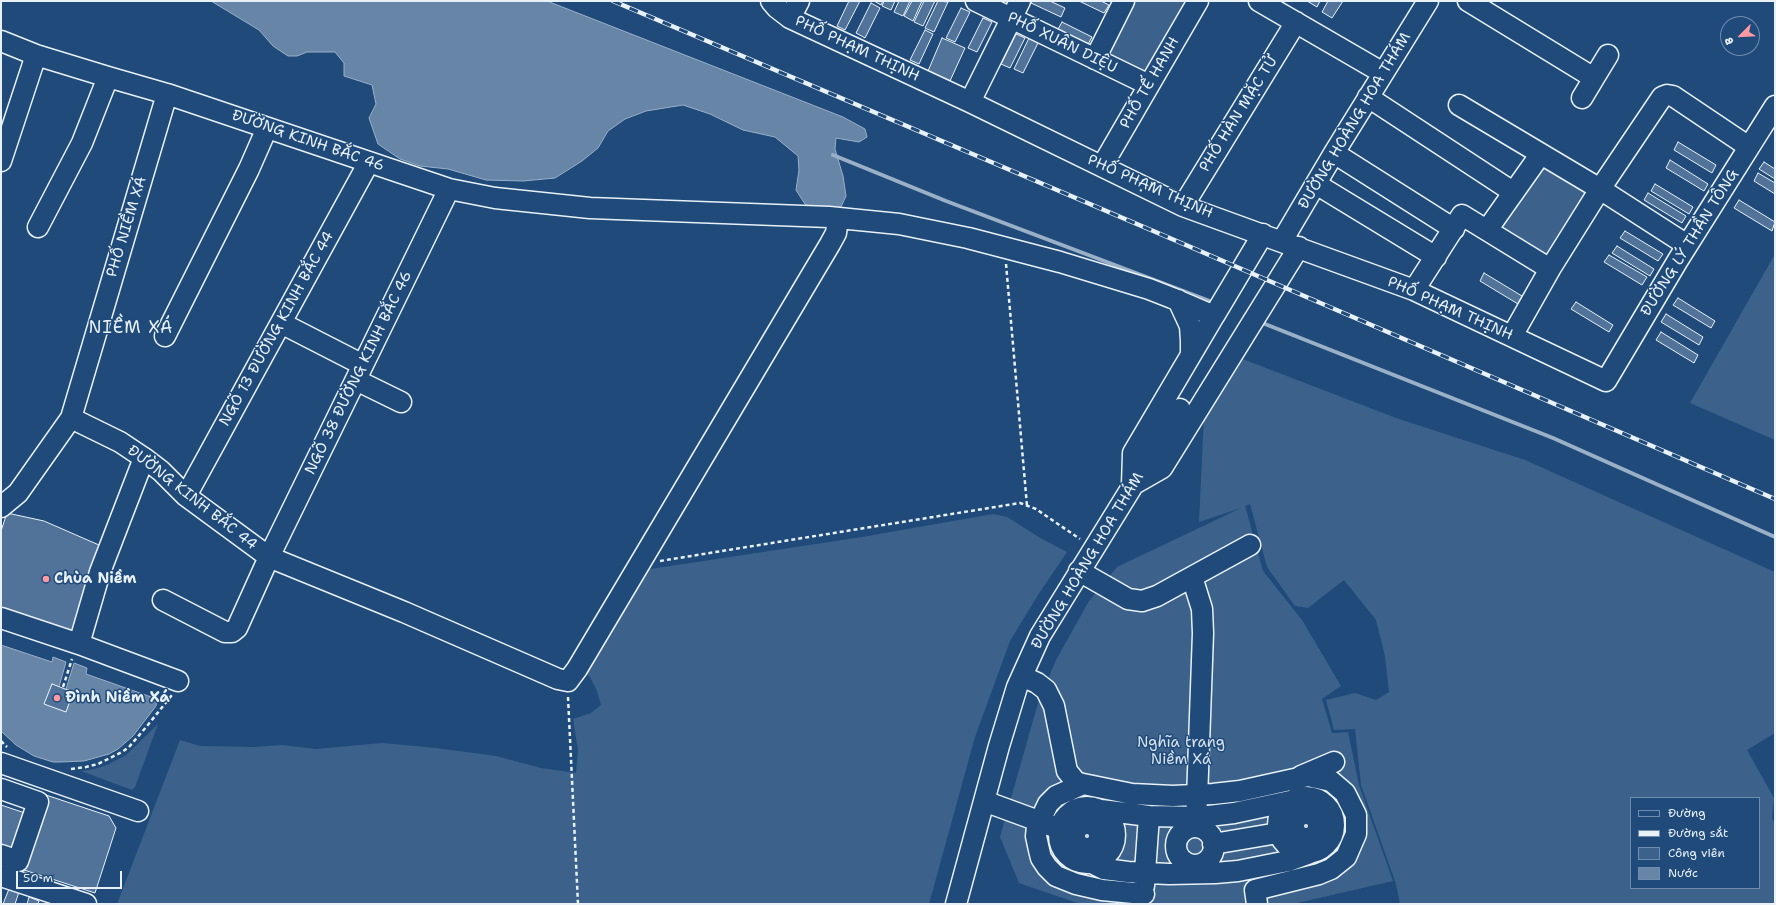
<!DOCTYPE html>
<html>
<head>
<meta charset="utf-8">
<style>
	body { margin:0 }
	#map { position:relative; width:1776px; height:905px; overflow:hidden; background:#1f4a7a; font-family:"Shantell Sans",sans-serif }
	canvas { display:block }
	.frame { position:absolute; inset:0; border:2px solid #e8f1f8; pointer-events:none }
	.legend { position:absolute; left:1630px; top:797px; width:130px; height:92px; box-sizing:border-box; background:#1f4a7a; border:1px solid #6f8dac; margin:0; padding:5px 7px; list-style:none; font-size:12px; color:#e8f1f8 }
	.legend li { display:flex; align-items:center; gap:8px; height:20px }
	.legend b { width:20px; border:1px solid #6f8dac }
	.north { position:absolute; left:1720px; top:16px; width:40px; height:40px; box-sizing:border-box; background:#1f4a7a; border:1px solid #6f8dac; border-radius:50%; rotate:246deg; font-size:11px; font-weight:700; line-height:16px; text-align:center; color:#e8f1f8 }
	.north::after { content:''; display:block; margin:auto; width:14px; height:18px; background:#ff9aa2; clip-path:polygon(50% 0,100% 100%,50% 72%,0 100%) }
	.scale { position:absolute; left:16px; top:871px; width:106px; height:18px; box-sizing:border-box; border:2px solid #e8f1f8; border-top:0; padding-left:5px; font-size:12px; line-height:14px; white-space:nowrap; color:#e8f1f8; -webkit-text-stroke:3px #1f4a7a; paint-order:stroke }
</style>
</head>
<body>
<div id="map">
<canvas width="1776" height="905"></canvas>
<div class="frame"></div>
<ul class="legend">
<li><b style="height:5px;background:#1f4a7a"></b>Đường</li>
<li><b style="height:5px;background:#e8f1f8"></b>Đường sắt</li>
<li><b style="height:11px;background:#3c628c"></b>Công viên</li>
<li><b style="height:11px;background:#6685a7"></b>Nước</li>
</ul>
<div class="north">B</div>
<div class="scale">50 m</div>
</div>
<script>
const context = document.querySelector('canvas').getContext('2d');
context.lineJoin = 'round';
function paint(path, color) { context.fillStyle = color; context.fill(path, 'evenodd'); }
const toPath = rows => new Path2D(rows.map(r => 'M' + r).join(''));
function strokePath(path, color, width, dash) { context.strokeStyle = color; context.lineWidth = width; context.lineCap = dash ? 'butt' : 'round'; context.setLineDash(dash || []); context.stroke(path); }
function label(font, color, halo, rows, align = 'center') {
  context.font = font + ' "Shantell Sans",sans-serif'; context.lineWidth = 3; context.setLineDash([]); context.textBaseline = 'middle'; context.strokeStyle = halo; context.fillStyle = color; for (const [text, x, y, turn = 0] of rows) {
    context.save(); context.translate(x, y); context.rotate((+turn || 0) * Math.PI / 180); context.textAlign = isNaN(turn) ? turn : align; if (halo) context.strokeText(text, 0, 0); context.fillText(text, 0, 0); context.restore();
  }
}
const green = toPath([
	[1135,1,1190,1,1147,77,1106,57],
	[1541,163,1589,195,1546,261,1498,230],
	[1775,254,1775,440,1690,403],
	[1240,358,1396,418,1525,460,1775,572,1775,733,1747,750,1774,798,1772,818,1775,825,1775,904,1400,904,1396,884,1361,785,1355,729,1334,730,1326,700,1355,693,1376,700,1389,692,1385,656,1376,620,1344,580,1308,608,1295,606,1267,567,1250,504,1245,506,1263,571,1302,620,1341,686,1322,699,1332,733,1348,732,1359,785,1393,881,1293,904,1080,904,1019,883,1000,837,1038,703,1056,660,1089,601,1117,567,1241,508,1199,522,1204,416],
	[1631,798,1759,798,1759,888,1631,888],
	[993,514,1007,517,1042,539,1067,552,1038,595,1010,641,975,737,929,904,117,904,180,740,200,746,254,747,282,745,316,749,382,743,436,748,496,756,541,768,576,773,578,750,573,719,591,713,601,705,597,691,590,677,583,670,644,570,862,537],
	[158,724,135,787,132,790,81,771,94,769,107,765,126,755]
]);
const water = toPath([
	[211,1,547,1,843,117,865,129,867,137,859,142,836,138,835,149,843,176,846,196,840,209,819,212,805,204,796,190,799,170,798,156,775,137,743,130,710,114,683,105,646,111,625,119,608,131,598,148,582,161,555,178,523,181,486,180,448,169,420,166,400,159,378,144,369,118,376,104,372,85,344,76,344,63,335,52,307,52,297,56,288,56,273,46,259,30,211,1],
	[1,645,52,662,53,657,66,662,59,687,52,684,44,704,66,712,73,692,66,689,74,663,87,668,86,674,157,699,156,706,133,736,118,749,109,754,84,761,61,762,53,762,34,756,16,745,1,731,1,645]
]);
const stream = toPath([
	[833,155,946,201,1215,303],
	[1265,324,1553,438,1775,537]
]);
const building = toPath([
	[849,1,860,1,845,30,837,26,849,1],
	[874,1,883,1,881,5,874,1],
	[884,1,895,1,891,10,882,6,884,1],
	[899,1,910,1,903,16,894,12,899,1],
	[912,1,922,1,913,21,904,16,912,1],
	[924,1,935,1,923,26,914,22,924,1],
	[938,1,948,2,934,32,925,28,938,1],
	[1032,1,1050,1,1065,8,1061,17,1031,3,1032,1],
	[1079,1,1101,1,1109,5,1104,13,1079,1],
	[1307,1,1320,1,1317,7,1307,1],
	[1328,1,1343,1,1332,18,1322,12,1328,1],
	[871,3,880,8,865,38,856,33,871,3],
	[961,8,970,12,955,42,946,38,961,8],
	[983,18,992,22,977,52,968,48,983,18],
	[1062,22,1092,37,1087,46,1057,31,1062,22],
	[925,30,933,34,919,64,910,60,925,30],
	[1016,34,1025,38,1010,68,1001,64,1016,34],
	[942,38,965,48,950,81,928,71,942,38],
	[1029,38,1038,43,1023,73,1014,69,1029,38],
	[1678,142,1716,165,1712,173,1674,150,1678,142],
	[1670,160,1708,184,1704,191,1666,168,1670,160],
	[1764,162,1775,169,1775,179,1759,169,1764,162],
	[1758,173,1775,183,1775,194,1754,181,1758,173],
	[1655,184,1693,207,1689,214,1651,191,1655,184],
	[1648,193,1686,216,1682,223,1644,200,1648,193],
	[1739,200,1775,222,1772,231,1734,208,1739,200],
	[1625,231,1663,254,1658,261,1620,238,1625,231],
	[1617,246,1654,269,1650,276,1612,253,1617,246],
	[1609,255,1647,277,1642,285,1604,262,1609,255],
	[1484,273,1522,296,1518,304,1480,281,1484,273],
	[1678,298,1715,321,1711,328,1673,305,1678,298],
	[1576,302,1613,325,1609,332,1571,309,1576,302],
	[1666,314,1703,337,1699,345,1661,322,1666,314],
	[1661,332,1698,355,1694,363,1656,340,1661,332],
	[7,513,44,521,99,545,75,636,1,612,1,531,7,513],
	[52,684,73,692,66,712,44,704,52,684],
	[46,795,109,816,116,828,95,893,21,869,46,795],
	[1,805,28,814,15,852,1,847,1,805],
	[9,889,19,892,15,904,3,904,9,889],
	[29,897,39,901,38,904,27,904,29,897]
]);
const path = toPath([
	[1006,264,1027,506],
	[660,561,1020,503,1036,509,1080,539],
	[63,687,72,659],
	[568,697,578,904],
	[1,741,7,747],
	[71,769,86,767,98,764,122,752,129,747,147,726,172,695]
]);
const minor = toPath([
	[771,1,777,8,790,18,970,102,1183,206,1414,290,1606,381,1678,260,1775,106],
	[976,1,1149,85],
	[1259,1,1383,73],
	[1468,1,1594,78,1608,55],
	[790,18,799,1],
	[1,41,36,55,108,77,167,94,71,418,18,493,1,507],
	[1095,59,1124,1],
	[167,94,449,189,495,198,590,208,829,217,899,224,968,238,1060,262,1149,289,1172,298,1214,316,1133,453,1132,485],
	[1368,97,1513,192],
	[1582,98,1594,78],
	[970,102,1020,1],
	[1459,105,1600,189,1687,245],
	[1334,153,1454,229],
	[1,161,36,55],
	[1102,166,1198,1],
	[1316,184,1436,257],
	[1183,206,1296,22],
	[38,227,82,143,108,77],
	[1487,230,1540,155],
	[1282,241,1334,153,1428,1],
	[1414,290,1462,215,1550,269],
	[1178,300,1190,326,1191,341,1191,355],
	[1214,316,1263,234],
	[281,323,363,365],
	[165,336,249,169,267,128],
	[1512,336,1550,269,1600,189,1662,97,1667,95,1673,96,1749,147],
	[356,380,401,402],
	[71,418,120,442,144,458,161,471,186,496,269,557,404,612,558,679,568,681,577,669,830,244,836,233,838,218],
	[1134,484,1162,468,1299,247],
	[186,496,369,162],
	[1079,571,1128,599,1142,601,1157,596,1250,545],
	[1192,577,1202,609,1203,633,1196,827],
	[163,600,225,632,232,632,237,628,269,557,449,189],
	[1,618,79,644,178,681],
	[79,644,100,572,144,458],
	[1022,676,1037,683,1046,690,1054,706,1067,771,1076,782,1083,784],
	[1,763,138,811],
	[1301,776,1334,762],
	[1,789,38,802,18,861,1,855],
	'1278 825a28 28 0 1 1 56 0a28 28 0 1 1-56 0Z',
	[984,801,1052,826],
	'1059 835a28 28 0 1 1 56 0a28 28 0 1 1-56 0Z',
	[1101,810,1149,816,1200,817,1234,813,1290,801],
	'1294 826a12 12 0 1 1 24 0a12 12 0 1 1-24 0Z',
	'1075 836a12 12 0 1 1 24 0a12 12 0 1 1-24 0Z',
	'1176 846a19 19 0 1 1 38 0a19 19 0 1 1-38 0Z',
	[1213,844,1278,833],
	[1092,863,1104,869,1128,872,1169,874,1215,873,1238,871,1288,861,1310,853],
	[1,876,86,904],
	[1144,886,1149,816],
	[1144,894,1102,890,1076,884,1056,876,1047,867,1041,858,1039,850,1036,836,1037,827,1048,804,1056,796,1083,784,1132,794,1173,796,1213,794,1240,791,1308,776,1331,781,1345,793,1356,815,1356,834,1346,857,1331,869,1319,874,1255,890,1257,904],
	[956,904,999,746,1017,687,1040,636,1180,409]
]);
const rail = toPath([
	[613,1,1165,236,1775,499]
]);
const markers = [
	[46,579,4,"#ff9aa2"],
	[57,698,4,"#ff9aa2"]
];
const streetNames = [
	["PHỐ XUÂN DIỆU",1062,43,26],
	["PHỐ PHẠM THỊNH",857,49,25],
	["PHỐ TẾ HANH",1150,83,-60],
	["PHỐ HÀN MẶC TỬ",1239,114,-58],
	["ĐƯỜNG HOÀNG HOA THÁM",1355,121,-59],
	["ĐƯỜNG KINH BẮC 46",308,141,19],
	["PHỐ PHẠM THỊNH",1150,187,24],
	["PHỐ NIỀM XÁ",127,227,-73],
	["ĐƯỜNG LÝ THẦN TÔNG",1690,243,-58],
	["PHỐ PHẠM THỊNH",1450,309,24],
	["NGÕ 13 ĐƯỜNG KINH BẮC 44",277,329,-61],
	["NGÕ 38 ĐƯỜNG KINH BẮC 46",359,373,-64],
	["ĐƯỜNG KINH BẮC 44",192,498,38],
	["ĐƯỜNG HOÀNG HOA THÁM",1088,561,-59]
];
const poiNames = [
	["Chùa Niềm",54,579],
	["Đình Niềm Xá",65,698]
];
const parkNames = [
	["Nghĩa trang",1181,743],
	["Niềm Xá",1181,760]
];
const quarterNames = [
	["NIỀM XÁ",131,329]
];
paint(green, '#3c628c');
paint(water, '#6685a7');
strokePath(water, '#9ab0c7', 1);
strokePath(stream, '#9ab0c7', 4);
paint(building, '#517399');
strokePath(building, '#e8f1f8', 1);
strokePath(minor, '#e8f1f8', 23);
strokePath(path, '#e8f1f8', 2.5, [4, 3]);
strokePath(minor, '#1f4a7a', 20);
strokePath(rail, '#e8f1f8', 4.5);
strokePath(rail, '#1f4a7a', 3, [9]);
for (const [x, y, r, color] of markers) { const dot = new Path2D(); dot.arc(x, y, r, 0, 2 * Math.PI); context.fillStyle = color; context.fill(dot); strokePath(dot, '#1f4a7a', 1.5); }
label('15px', '#e8f1f8', '#1f4a7a', streetNames);
label('bold 15px', '#e8f1f8', '#1f4a7a', poiNames, 'left');
label('15px', '#d7e3ed', '#1f4a7a', parkNames);
context.letterSpacing = '1px';
label('17px', '#e8f1f8', '#1f4a7a', quarterNames);
context.letterSpacing = '0px';
</script>
</body>
</html>
